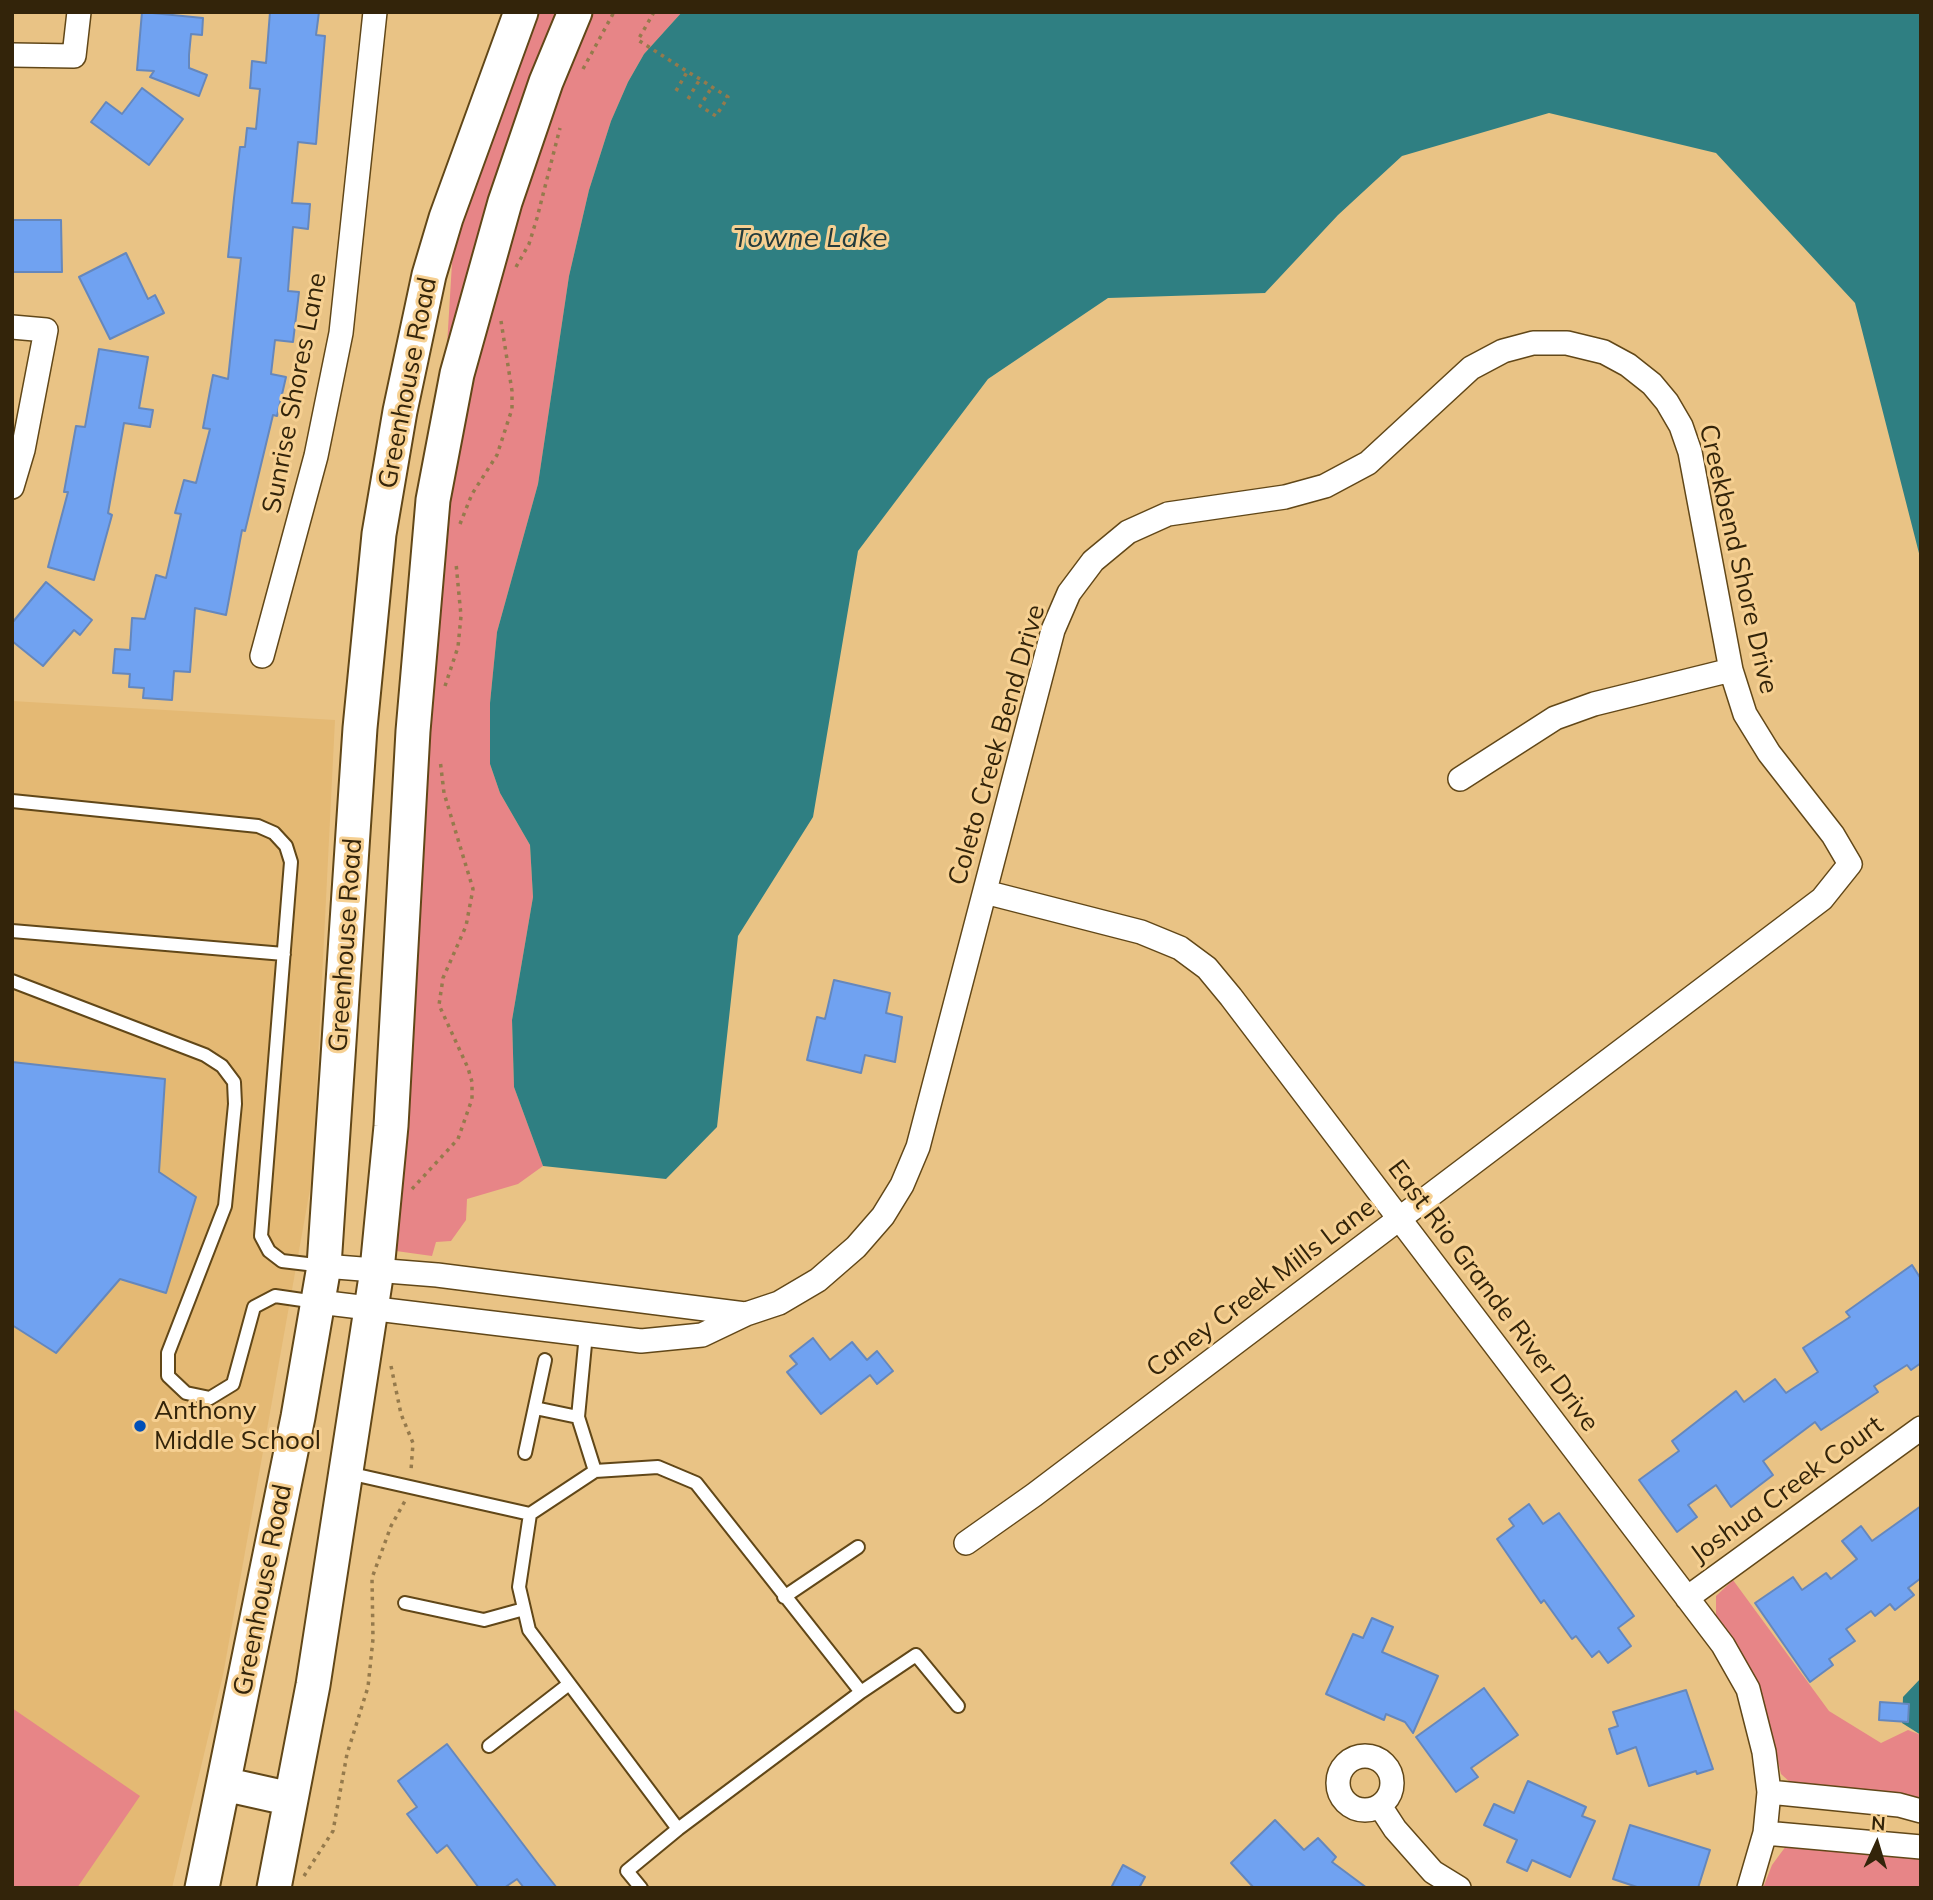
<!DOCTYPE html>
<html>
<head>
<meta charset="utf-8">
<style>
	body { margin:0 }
	#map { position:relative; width:1933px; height:1900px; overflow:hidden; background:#e9c385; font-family:Mulish,sans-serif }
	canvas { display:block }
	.frame { position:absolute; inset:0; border:14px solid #33240a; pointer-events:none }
	.north { position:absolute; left:1842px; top:1809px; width:70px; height:70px; -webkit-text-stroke:5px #f6d092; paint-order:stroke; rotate:4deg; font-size:19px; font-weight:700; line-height:28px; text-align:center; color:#33240a }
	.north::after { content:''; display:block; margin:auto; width:24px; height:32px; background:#33240a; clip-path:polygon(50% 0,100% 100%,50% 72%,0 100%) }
</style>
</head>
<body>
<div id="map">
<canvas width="1933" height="1900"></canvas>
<div class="frame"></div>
<div class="north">N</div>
</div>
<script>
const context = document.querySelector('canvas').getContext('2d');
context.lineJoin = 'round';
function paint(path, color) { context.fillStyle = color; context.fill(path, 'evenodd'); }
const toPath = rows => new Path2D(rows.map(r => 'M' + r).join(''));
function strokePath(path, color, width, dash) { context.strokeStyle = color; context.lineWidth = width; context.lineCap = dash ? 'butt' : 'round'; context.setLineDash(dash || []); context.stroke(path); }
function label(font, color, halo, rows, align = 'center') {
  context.font = font + ' Mulish,sans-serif'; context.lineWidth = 6; context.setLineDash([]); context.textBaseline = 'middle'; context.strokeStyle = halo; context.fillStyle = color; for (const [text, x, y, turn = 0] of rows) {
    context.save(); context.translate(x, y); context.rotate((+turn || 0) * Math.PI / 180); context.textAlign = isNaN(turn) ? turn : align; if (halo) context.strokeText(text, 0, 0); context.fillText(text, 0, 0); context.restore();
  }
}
const built = toPath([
	[12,701,335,720,312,1178,223,1675,172,1888,12,1888]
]);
const green = toPath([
	[530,12,682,12,644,54,628,82,611,121,589,190,569,276,538,484,497,632,490,703,490,764,500,793,530,845,533,897,512,1020,514,1087,543,1166,518,1184,467,1199,466,1220,451,1241,436,1242,432,1256,396,1251,393,1239,452,263,458,226],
	[1733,1580,1829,1711,1881,1743,1908,1730,1921,1735,1921,1803,1791,1783,1781,1774,1764,1704,1736,1643,1716,1616,1716,1596],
	[12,1708,140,1796,77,1888,12,1888],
	[1786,1846,1921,1853,1921,1888,1763,1888,1772,1865]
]);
const water = toPath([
	[682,12,1921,12,1921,561,1855,303,1716,153,1549,113,1402,156,1338,215,1265,293,1108,298,988,379,858,551,813,817,738,936,717,1127,666,1179,543,1166,514,1087,512,1020,533,897,530,845,500,793,490,764,490,703,497,632,538,484,569,276,589,190,611,121,628,82,644,54],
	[1921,1678,1921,1735,1902,1723,1903,1697]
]);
const building = toPath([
	[142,12,203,18,202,35,191,34,189,55,189,68,207,75,199,96,150,77,154,71,137,70,142,12],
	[270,12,319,12,316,35,325,36,316,144,298,142,292,203,310,204,308,229,293,227,288,291,299,292,293,342,275,340,271,374,286,377,277,416,273,415,245,531,242,530,226,615,195,608,190,672,174,671,172,700,143,698,144,688,129,687,130,674,113,673,115,649,130,650,132,618,145,619,156,575,166,578,181,514,175,513,184,480,196,483,210,429,203,428,213,375,228,379,241,258,228,257,234,198,240,147,245,147,247,128,256,129,260,89,250,88,252,61,266,63,270,12],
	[142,88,183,119,149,165,91,122,106,102,122,114,142,88],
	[12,220,61,220,62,272,12,272,12,220],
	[126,253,148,299,155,295,164,313,110,339,79,277,126,253],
	[99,349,148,357,139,408,153,410,150,427,124,423,108,513,112,515,94,580,48,567,68,492,64,492,76,426,85,427,99,349],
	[46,582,92,620,80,635,74,630,43,666,12,641,12,623,46,582],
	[834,980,890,993,886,1013,902,1017,895,1062,865,1055,861,1073,807,1060,817,1017,825,1019,834,980],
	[12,1062,165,1079,159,1172,196,1197,166,1293,120,1279,56,1353,12,1325,12,1062],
	[1912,1265,1921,1279,1921,1363,1911,1370,1907,1365,1874,1386,1878,1392,1821,1430,1815,1422,1763,1461,1773,1475,1731,1507,1716,1485,1688,1505,1697,1517,1677,1532,1639,1480,1679,1451,1672,1441,1736,1391,1744,1402,1775,1379,1786,1393,1818,1372,1803,1348,1850,1317,1846,1312,1912,1265],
	[813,1338,830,1360,852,1342,867,1360,877,1351,893,1371,877,1384,870,1375,821,1414,787,1372,797,1364,790,1356,813,1338],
	[1529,1504,1543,1524,1559,1513,1634,1616,1618,1628,1631,1646,1608,1663,1599,1651,1592,1657,1576,1636,1572,1639,1544,1600,1541,1603,1497,1539,1514,1526,1509,1519,1529,1504],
	[1921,1506,1921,1578,1908,1588,1914,1595,1895,1610,1890,1604,1875,1616,1871,1611,1846,1629,1855,1641,1829,1659,1833,1665,1810,1682,1755,1603,1793,1577,1802,1590,1826,1573,1831,1579,1857,1559,1842,1541,1861,1526,1872,1541,1921,1506],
	[1372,1618,1393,1627,1382,1652,1438,1676,1413,1733,1405,1722,1386,1714,1384,1720,1326,1694,1353,1634,1363,1638,1372,1618],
	[1484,1688,1518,1735,1471,1768,1478,1777,1456,1792,1416,1737,1484,1688],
	[1686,1690,1713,1769,1697,1774,1696,1771,1649,1786,1636,1747,1617,1754,1609,1729,1618,1726,1613,1712,1686,1690],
	[1880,1702,1909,1704,1908,1722,1879,1720,1880,1702],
	[447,1744,538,1864,557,1888,524,1888,517,1879,504,1888,479,1888,447,1845,437,1853,407,1814,417,1807,398,1781,447,1744],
	[1528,1781,1586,1807,1582,1816,1595,1821,1570,1877,1532,1860,1527,1871,1507,1862,1517,1840,1484,1825,1494,1804,1514,1813,1528,1781],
	[1275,1820,1304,1850,1318,1838,1336,1857,1332,1862,1367,1888,1254,1888,1231,1863,1275,1820],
	[1630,1825,1710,1850,1698,1888,1640,1888,1613,1879,1630,1825],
	[1123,1865,1145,1877,1139,1888,1111,1888,1123,1865]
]);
const path = toPath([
	[654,12,638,40,688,72,700,79,712,87,728,97,716,116,700,106,712,87],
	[583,69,614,12],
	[676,91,687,72],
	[688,99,700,79],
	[516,267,529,244,537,218,560,128],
	[460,524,472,494,497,455,512,409,512,391,501,321],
	[445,686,458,647,461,616,456,563],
	[412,1189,458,1139,472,1099,472,1082,468,1068,439,1005,443,978,466,926,473,889,444,793,440,759],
	[391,1366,401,1414,413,1443,411,1470],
	[304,1876,333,1831,347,1754,368,1687,373,1639,372,1578,391,1526,405,1501]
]);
const service = toPath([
	[12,801,258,826,274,833,286,846,291,862,261,1236,269,1251,282,1261,324,1266],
	[12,931,284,954],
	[12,981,205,1055,222,1066,234,1082,235,1104,225,1206,168,1353,168,1376,186,1393,210,1398,233,1384,254,1307,275,1296,316,1302],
	[535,1408,578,1417],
	[525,1453,545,1360],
	[348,1473,530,1514,595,1471,578,1417,586,1334],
	[530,1514,519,1587,529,1630,678,1829,861,1692,696,1483,658,1467,595,1471],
	[784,1597,858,1547],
	[405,1603,484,1620,524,1609],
	[861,1692,916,1655,958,1706],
	[489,1746,569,1684],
	[641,1888,627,1871,678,1829]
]);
const minor = toPath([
	[12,55,74,56,79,12],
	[12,327,46,330,23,450,12,487],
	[262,656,316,456,341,333,375,12],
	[1460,779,1555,718,1594,704,1731,670],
	[985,892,1141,932,1180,948,1207,968,1231,997,1723,1645,1748,1689,1764,1752,1769,1792,1765,1833,1749,1888],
	[324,1266,437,1275,745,1314],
	[319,1302,641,1341,702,1335,746,1314,779,1303,818,1280,856,1247,883,1216,902,1185,918,1147,1053,630,1069,593,1093,561,1128,532,1168,514,1285,497,1325,486,1368,463,1471,368,1503,351,1533,343,1567,343,1604,352,1628,365,1652,384,1667,402,1681,426,1690,452,1731,670,1745,714,1769,753,1833,835,1850,864,1822,899,1034,1495,966,1543],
	[1687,1598,1921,1428],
	'1338 1783a27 27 0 1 1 54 0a27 27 0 1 1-54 0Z',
	[1769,1792,1899,1805,1921,1811],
	[1380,1806,1395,1829,1433,1872,1459,1888],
	[1765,1833,1921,1847]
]);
const secondary = toPath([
	[224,1784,291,1799],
	[202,1888,298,1417,324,1266,360,728,379,534,400,411,429,275,446,218,521,12],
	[274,1888,313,1685,377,1270,391,1126,413,731,433,500,457,374,505,202,546,82,575,12]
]);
const markers = [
	[140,1426,7,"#004fb8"]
];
const streetNames = [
	["Greenhouse Road",408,383,-79],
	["Sunrise Shores Lane",295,393,-79],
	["Creekbend Shore Drive",1738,559,77],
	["Coleto Creek Bend Drive",997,745,-74],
	["Greenhouse Road",346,945,-86],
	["Caney Creek Mills Lane",1261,1288,-37],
	["East Rio Grande River Drive",1493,1296,53],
	["Joshua Creek Court",1787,1490,-36],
	["Greenhouse Road",263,1590,-79]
];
const poiNames = [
	["Anthony",154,1411],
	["Middle School",154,1441]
];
const waterNames = [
	["Towne Lake",810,239]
];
paint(built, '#e4b974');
paint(green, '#e78587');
paint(water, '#2f7f82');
paint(building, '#70a2f1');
strokePath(building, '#6587bc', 2);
strokePath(service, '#614718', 16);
strokePath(minor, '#614718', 26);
strokePath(secondary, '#614718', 37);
strokePath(path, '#957a4c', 3.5, [3.5, 5]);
strokePath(service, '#fff', 12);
strokePath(minor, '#fff', 23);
strokePath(secondary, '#fff', 33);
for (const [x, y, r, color] of markers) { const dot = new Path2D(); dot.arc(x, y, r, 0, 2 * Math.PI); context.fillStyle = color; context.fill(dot); strokePath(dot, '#f6d092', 2.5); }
label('26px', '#33240a', '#f6d092', streetNames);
label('26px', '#33240a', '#f6d092', poiNames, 'left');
label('italic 28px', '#233c3d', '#f6d092', waterNames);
</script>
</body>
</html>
